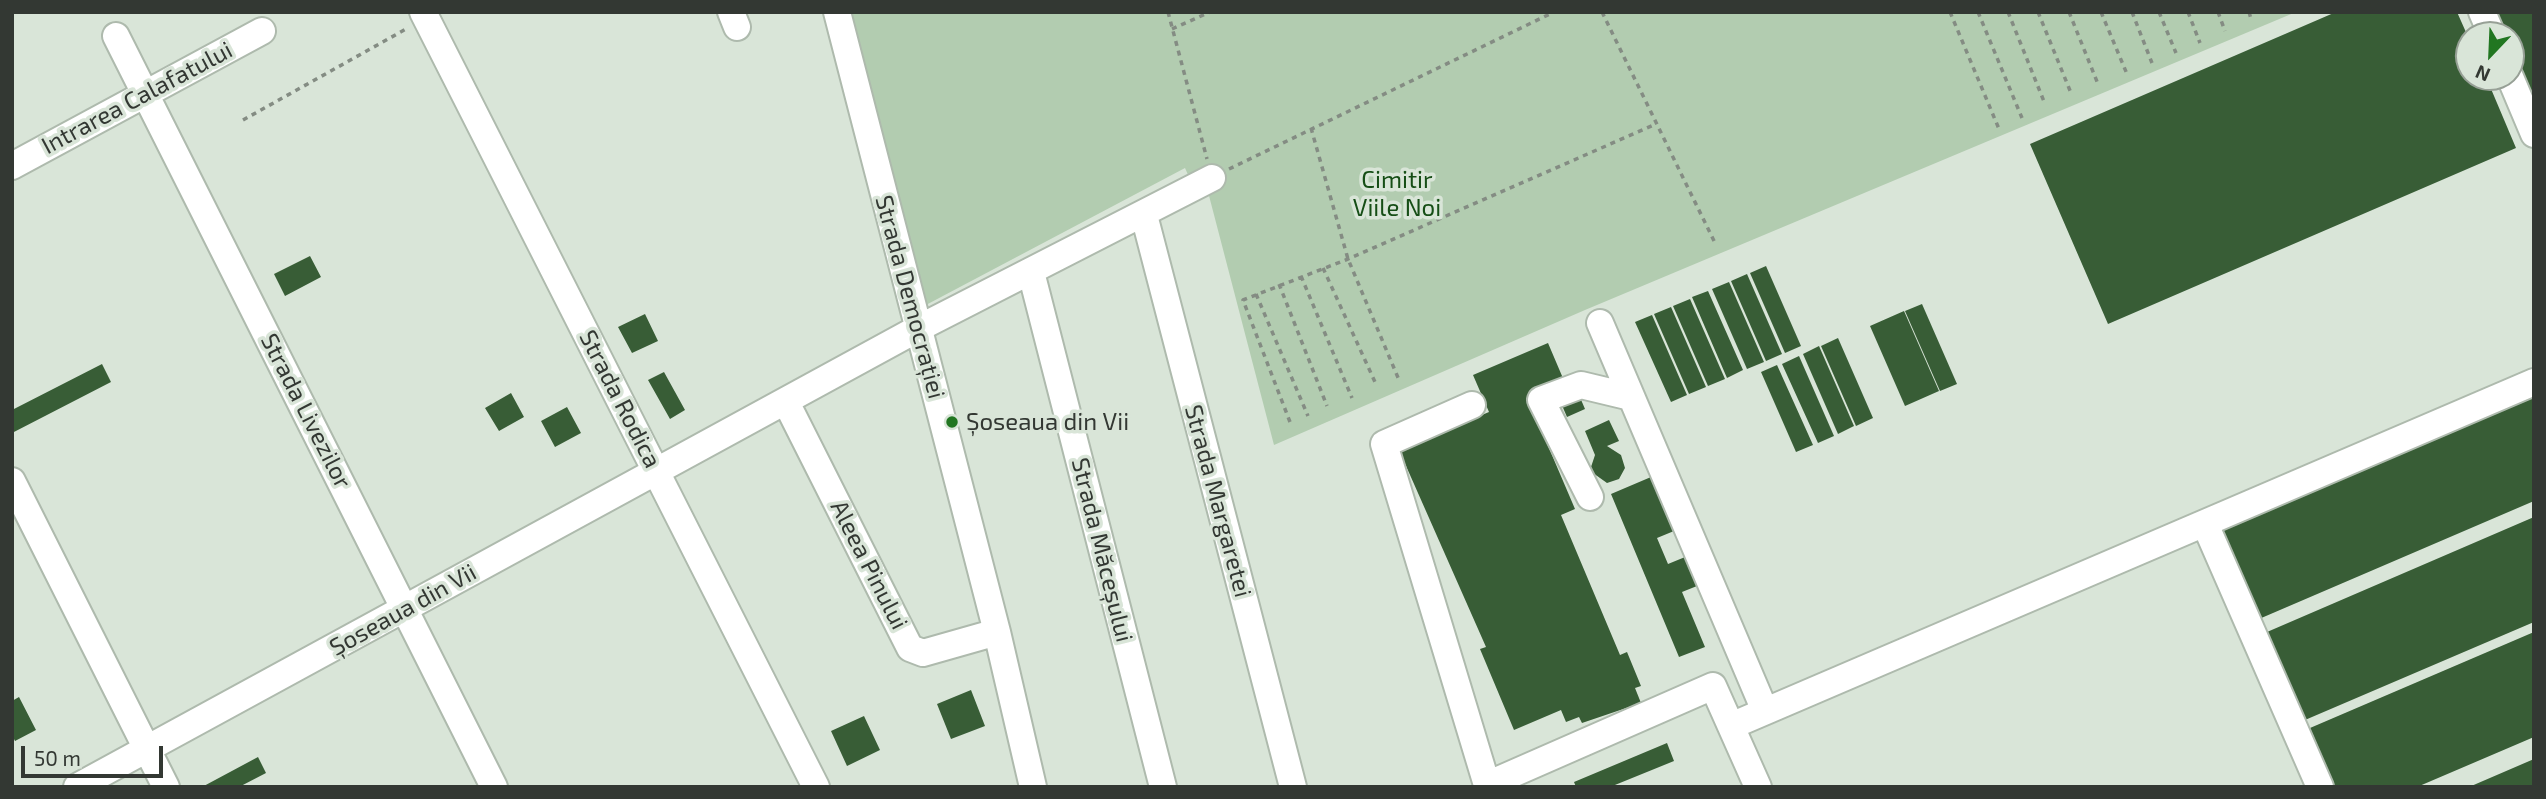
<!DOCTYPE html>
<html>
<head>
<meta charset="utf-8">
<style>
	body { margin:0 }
	#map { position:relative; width:2546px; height:799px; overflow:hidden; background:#d9e5d8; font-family:"Exo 2",sans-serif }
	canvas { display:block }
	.frame { position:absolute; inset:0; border:14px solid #333833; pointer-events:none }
	.north { position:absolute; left:2455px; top:21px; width:70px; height:70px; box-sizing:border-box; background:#d9e5d8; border:2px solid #97a096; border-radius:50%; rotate:203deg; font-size:19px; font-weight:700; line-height:28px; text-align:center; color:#333833 }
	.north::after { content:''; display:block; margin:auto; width:24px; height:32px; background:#217621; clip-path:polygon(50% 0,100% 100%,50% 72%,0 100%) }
	.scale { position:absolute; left:21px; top:746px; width:142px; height:32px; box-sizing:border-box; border:4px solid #333833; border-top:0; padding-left:9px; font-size:21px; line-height:24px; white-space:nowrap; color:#333833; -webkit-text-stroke:5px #d9e5d8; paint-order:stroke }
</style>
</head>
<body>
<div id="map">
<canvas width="2546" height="799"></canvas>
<div class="frame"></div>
<div class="north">N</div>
<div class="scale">50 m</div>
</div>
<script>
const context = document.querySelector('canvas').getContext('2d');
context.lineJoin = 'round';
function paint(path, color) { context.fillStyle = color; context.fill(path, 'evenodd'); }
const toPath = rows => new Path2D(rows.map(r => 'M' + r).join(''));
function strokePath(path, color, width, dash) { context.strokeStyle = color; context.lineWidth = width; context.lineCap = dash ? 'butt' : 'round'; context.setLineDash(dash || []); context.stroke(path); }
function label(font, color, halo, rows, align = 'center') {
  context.font = font + ' "Exo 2",sans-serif'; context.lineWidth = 7; context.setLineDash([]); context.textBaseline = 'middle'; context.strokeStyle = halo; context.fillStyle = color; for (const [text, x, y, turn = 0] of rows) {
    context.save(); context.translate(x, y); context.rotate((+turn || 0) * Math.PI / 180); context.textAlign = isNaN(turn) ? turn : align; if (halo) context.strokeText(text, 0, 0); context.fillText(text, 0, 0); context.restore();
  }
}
const green = toPath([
	[847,12,2296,12,1585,310,1274,445,1207,188,1194,188,1185,168,924,306]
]);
const building = toPath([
	[2336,12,2457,12,2469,39,2469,77,2486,77,2516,148,2108,324,2030,144],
	[2492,12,2534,12,2534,106,2511,55,2511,35,2502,35],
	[310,256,321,277,285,296,274,274],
	[1766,266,1801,346,1785,353,1750,273],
	[1747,274,1782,354,1766,361,1731,281],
	[1729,282,1764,362,1747,369,1712,289],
	[1708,291,1743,370,1727,378,1692,297],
	[1690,299,1725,379,1708,386,1673,306],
	[1922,304,1957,384,1940,391,1905,311],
	[1671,307,1706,387,1689,394,1654,314],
	[1904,311,1939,391,1905,406,1870,326],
	[645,314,658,341,632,353,618,327],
	[1652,315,1687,395,1671,402,1635,322],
	[1838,338,1873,418,1856,426,1821,346],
	[1548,343,1565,383,1528,399,1575,509,1561,515,1620,655,1627,652,1641,686,1635,688,1641,703,1582,723,1579,717,1566,722,1561,710,1514,730,1480,649,1486,647,1399,450,1489,412,1473,375],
	[1819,346,1854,426,1838,434,1803,354],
	[1799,356,1834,436,1818,443,1782,364],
	[102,364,111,382,12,433,12,410],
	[1777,365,1813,445,1796,452,1761,372],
	[664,372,685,410,670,419,648,380],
	[511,393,524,417,499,431,485,408],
	[1579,395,1585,409,1567,417,1561,403],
	[2534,397,2534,501,2259,619,2221,531],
	[567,407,581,433,555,447,541,421],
	[1609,420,1619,441,1607,446,1621,455,1625,468,1619,479,1607,483,1593,473,1591,467,1595,455,1585,431],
	[1651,477,1674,531,1657,538,1668,564,1690,555,1702,584,1682,592,1705,647,1679,657,1611,494],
	[2534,517,2534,622,2305,720,2267,632],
	[2534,632,2534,737,2417,787,2335,787,2310,728],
	[971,690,985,726,951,739,937,704],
	[19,697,36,730,15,741,12,735,12,701],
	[864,716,880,750,847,766,831,731],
	[1667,743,1674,761,1610,787,1576,787,1574,782],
	[258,757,266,773,239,787,202,787],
	[2534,759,2534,787,2469,787]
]);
const path = toPath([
	[1168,12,1207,159],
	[1602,12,1716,245],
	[1950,12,1999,129],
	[1978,12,2022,118],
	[2008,12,2045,104],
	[2038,12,2071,93],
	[2069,12,2098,84],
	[2101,12,2127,74],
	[2132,12,2152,63],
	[2159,12,2176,53],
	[2188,12,2200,43],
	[2218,12,2225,31],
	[2249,12,2251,19],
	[1172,29,1210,12],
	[243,120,406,29],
	[1311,128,1348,259,1399,380],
	[1229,169,1554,12],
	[1323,268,1375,382],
	[1301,276,1352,398],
	[1279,284,1327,406],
	[1256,294,1308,416],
	[1290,422,1243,300,1348,259,1656,124]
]);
const minor = toPath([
	[423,12,816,787],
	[731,12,737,27],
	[837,12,997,632,1033,787],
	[2482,12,2492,35],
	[116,36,494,787],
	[2510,77,2534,134],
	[12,166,262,31],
	[1144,215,1293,787],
	[1031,272,1163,787],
	[1600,323,1765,711],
	[786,402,910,648,923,653,997,632],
	[1472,405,1384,444,1487,785,1713,686,1758,787],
	[12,481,166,787],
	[1590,497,1541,400,1581,385,1631,397],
	[2205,524,2320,787],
	[1731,726,2534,382],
	[77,787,919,328,1212,178]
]);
const markers = [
	[952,422,7,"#217621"]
];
const streetNames = [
	["Intrarea Calafatului",137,98,-28],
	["Strada Democrației",910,297,75],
	["Strada Rodica",620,399,63],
	["Strada Livezilor",306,411,63],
	["Strada Margaretei",1218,501,75],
	["Strada Măceșului",1102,550,76],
	["Aleea Pinului",869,565,63],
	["Șoseaua din Vii",403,610,-29]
];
const parkNames = [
	["Cimitir",1397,180],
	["Viile Noi",1397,208]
];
const poiNames = [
	["Șoseaua din Vii",966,422]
];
paint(green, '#b2ccb0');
paint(building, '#385d36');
strokePath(minor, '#aebaad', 30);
strokePath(path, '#848c83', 3.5, [5, 5]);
strokePath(minor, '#fff', 26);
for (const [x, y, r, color] of markers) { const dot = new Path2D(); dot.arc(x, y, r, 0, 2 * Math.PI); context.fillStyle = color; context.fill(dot); strokePath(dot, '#d9e5d8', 2.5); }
label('24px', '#333833', '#d9e5d8', streetNames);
label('24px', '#164e16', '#d9e5d8', parkNames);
label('24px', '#333833', '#d9e5d8', poiNames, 'left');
</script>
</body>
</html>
